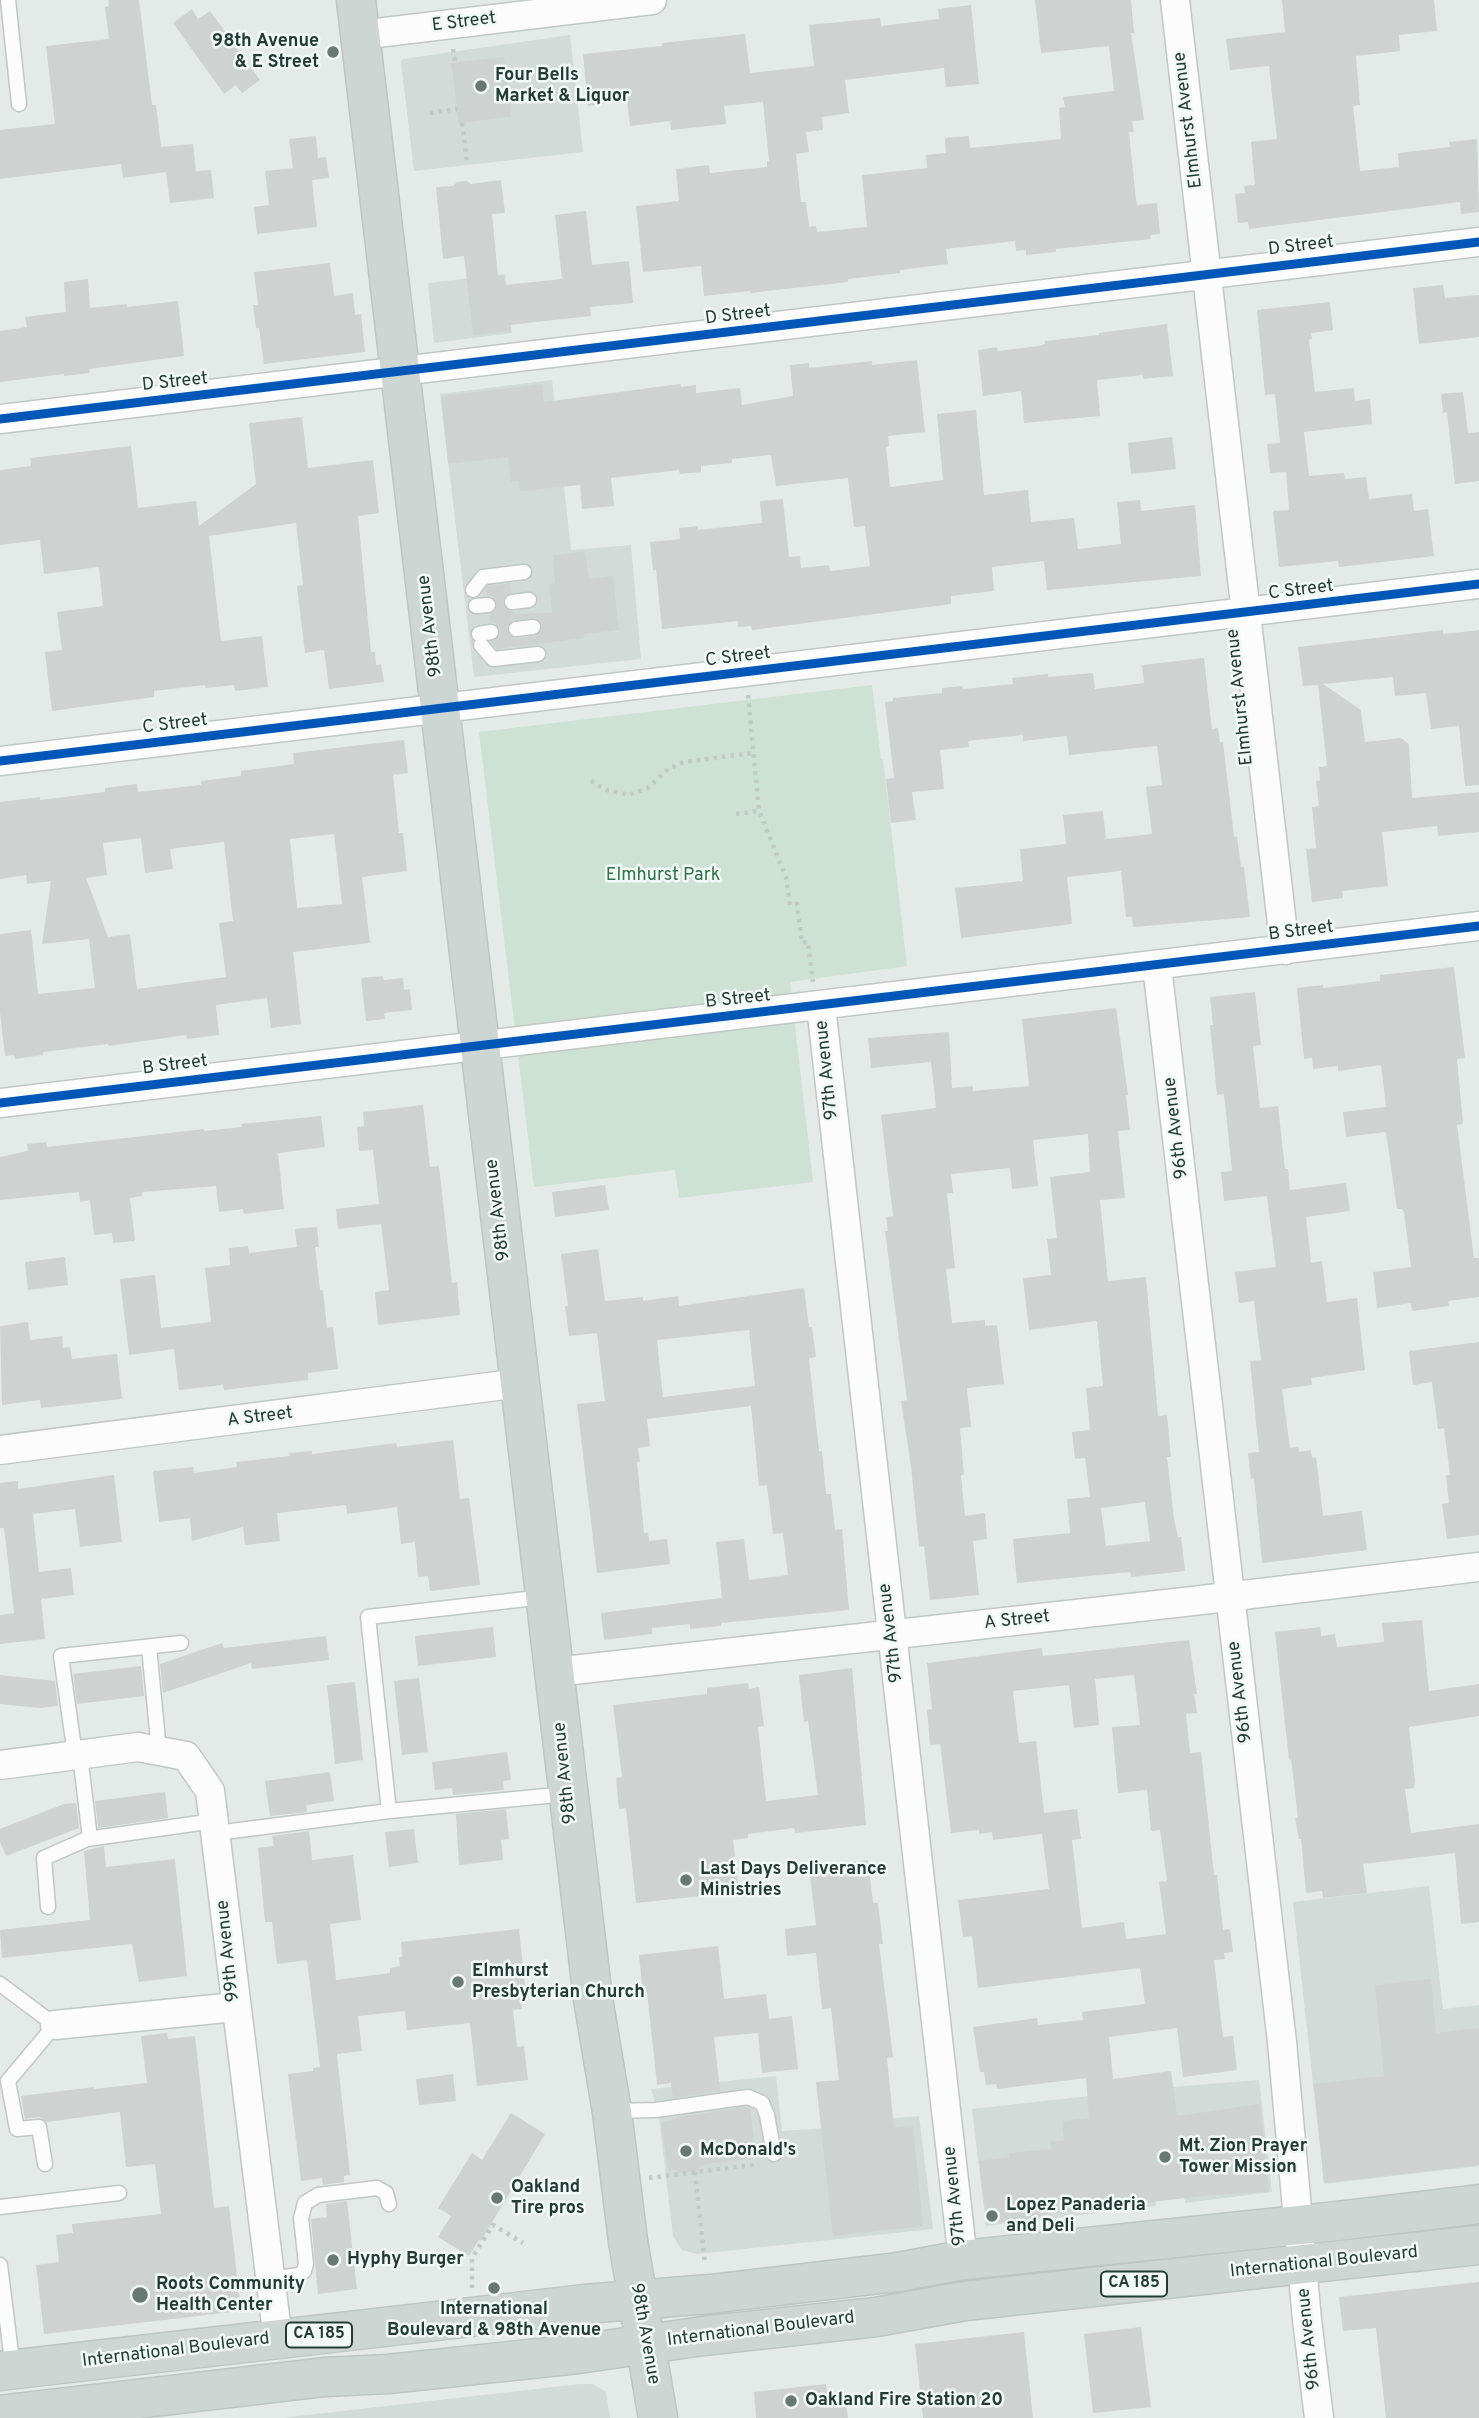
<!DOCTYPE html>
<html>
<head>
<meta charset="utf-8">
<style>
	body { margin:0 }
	canvas { display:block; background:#e4eae7 }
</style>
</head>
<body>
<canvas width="1479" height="2418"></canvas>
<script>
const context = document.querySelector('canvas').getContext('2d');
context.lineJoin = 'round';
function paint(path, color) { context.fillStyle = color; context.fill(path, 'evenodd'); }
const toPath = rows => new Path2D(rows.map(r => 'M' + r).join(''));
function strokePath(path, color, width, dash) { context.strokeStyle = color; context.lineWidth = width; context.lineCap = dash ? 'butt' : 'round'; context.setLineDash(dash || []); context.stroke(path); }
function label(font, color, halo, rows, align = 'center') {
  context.font = font + ' Overpass,sans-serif'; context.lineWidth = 5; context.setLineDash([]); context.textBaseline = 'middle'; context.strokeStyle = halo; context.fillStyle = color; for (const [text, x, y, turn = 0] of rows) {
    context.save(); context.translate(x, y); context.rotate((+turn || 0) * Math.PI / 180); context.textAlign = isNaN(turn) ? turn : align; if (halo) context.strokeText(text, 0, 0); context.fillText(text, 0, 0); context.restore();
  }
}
const built = toPath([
	[570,35,583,152,414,171,401,62,403,59],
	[505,274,512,333,434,343,428,283],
	[552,380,571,550,631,545,641,659,474,677,440,394],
	[1429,1886,1443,2009,1479,2005,1479,2166,1324,2184,1293,1902],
	[776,2076,782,2131,825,2128,825,2124,919,2116,933,2229,697,2254,682,2250,673,2236,659,2117,651,2089],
	[1259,2080,1272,2192,1185,2203,1172,2087],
	[1143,2090,1156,2206,986,2226,972,2109],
	[580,2384,593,2384,606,2392,610,2418,281,2418]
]);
const green = toPath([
	[872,685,881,759,883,759,907,966,790,982,813,1182,679,1198,675,1170,534,1187,479,732]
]);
const building = toPath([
	[108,0,139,0,152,105,156,105,161,147,193,144,196,171,211,170,214,198,170,203,166,172,123,178,121,164,0,179,0,130,55,124,46,46,109,39,105,7,109,6],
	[1035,0,1131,0,1134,33,1131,33,1144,120,1132,121,1134,132,1129,132,1136,200,1137,205,1157,203,1160,234,1150,235,1151,239,1056,249,1056,252,1026,255,1026,250,1016,251,1015,241,946,249,948,264,900,270,900,273,848,279,848,282,750,293,750,291,704,296,701,266,643,272,636,206,679,201,676,169,709,165,710,173,767,167,767,161,769,161,763,102,724,106,726,124,671,130,670,121,630,126,627,101,588,106,583,54,662,46,662,43,745,34,750,73,814,66,809,25,880,18,881,26,939,19,938,9,971,5,979,84,946,87,944,68,845,80,849,113,822,117,823,130,806,132,809,152,796,154,801,202,806,202,809,227,816,226,817,232,867,227,862,175,927,168,926,155,946,153,945,138,969,136,970,148,1061,139,1059,108,1065,107,1063,97,1114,91,1109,46,1041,53],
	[1282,0,1434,0,1437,31,1399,35,1400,51,1356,56,1360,105,1353,106,1360,171,1399,167,1398,153,1450,147,1449,142,1477,139,1479,212,1461,214,1460,202,1249,229,1248,222,1238,223,1235,194,1245,193,1244,186,1255,185,1251,142,1277,139,1269,66,1230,70,1226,39,1285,32],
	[192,9,198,19,210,11,260,80,242,93,236,85,224,94,173,23],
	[504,57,511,117,459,123,451,63],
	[316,136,318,158,326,157,329,178,312,180,317,227,257,234,254,207,269,205,265,171,293,168,289,139],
	[501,180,505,213,492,214,498,276,504,275,505,285,562,279,555,215,586,211,592,265,629,261,633,303,590,307,591,316,510,325,511,331,473,335,464,256,443,259,436,187,453,186,457,182,467,181,471,184],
	[330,263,334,296,353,293,355,315,361,314,365,352,264,364,259,328,256,328,253,305,258,305,254,272],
	[88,279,90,308,127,304,127,307,178,301,184,356,89,369,90,373,64,376,64,374,0,382,0,331,27,327,25,317,66,312,64,282],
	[1443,285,1445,298,1479,295,1479,337,1419,344,1413,288],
	[1330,302,1333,330,1311,333,1312,339,1309,340,1315,392,1354,388,1355,401,1370,399,1372,424,1304,432,1309,476,1344,473,1345,479,1366,477,1369,499,1412,494,1414,511,1428,509,1434,556,1339,567,1338,561,1279,567,1273,511,1289,510,1286,472,1270,473,1267,444,1280,443,1275,394,1265,395,1257,310],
	[1167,324,1173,376,1143,379,1143,375,1097,380,1100,416,1024,423,1021,391,983,396,978,350,997,347,998,351,1038,346,1045,344,1045,341,1099,335,1099,333],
	[917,360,925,432,888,436,889,446,886,447,890,487,943,480,937,414,976,410,984,495,1028,490,1031,522,1074,518,1078,549,1121,544,1117,502,1140,500,1141,511,1195,505,1201,576,1047,590,1044,561,992,567,994,591,951,596,951,604,752,630,751,626,738,627,738,621,662,629,656,570,653,570,650,542,680,539,679,528,698,526,698,530,762,523,760,501,783,499,789,557,800,556,801,568,829,565,830,571,870,566,865,526,854,527,848,478,776,486,771,455,732,459,732,463,701,466,701,472,680,474,679,470,611,478,614,506,582,509,580,485,520,491,519,481,511,482,508,457,448,464,441,396,542,384,544,402,680,384,681,387,696,385,696,393,740,388,742,405,793,396,790,365,809,363,809,368,872,361,872,365],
	[1463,392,1468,433,1479,432,1479,481,1455,484,1447,412,1443,413,1441,394],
	[302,417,308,468,373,460,379,513,358,516,371,652,375,652,376,665,381,664,384,682,329,689,324,650,305,653,297,586,303,585,296,523,209,536,221,641,262,636,268,687,235,691,234,685,206,688,205,685,154,691,154,697,52,711,45,652,62,650,57,612,103,606,99,567,44,574,40,540,0,545,0,470,31,466,30,458,131,446,138,508,196,501,199,526,256,484,249,423],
	[1172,437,1176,469,1131,474,1128,443],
	[585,551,589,579,613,576,619,630,584,634,584,638,497,649,492,642,500,636,500,630,495,623,490,622,489,615,496,610,497,604,493,597,487,595,486,589,488,586,510,583,511,592,506,595,502,602,505,608,514,612,514,614,552,613,549,584,555,583,553,555],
	[536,618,542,625,538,635,516,639,508,634,507,626,511,621],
	[1443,630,1443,634,1479,630,1479,785,1465,786,1459,726,1431,729,1426,693,1395,696,1393,677,1323,684,1361,710,1365,742,1401,738,1409,744,1412,798,1479,792,1479,832,1438,836,1437,826,1382,832,1388,886,1342,891,1343,898,1312,902,1306,849,1316,848,1312,807,1319,806,1316,781,1320,780,1319,767,1327,766,1318,685,1303,686,1298,647],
	[1204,658,1212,729,1218,728,1220,742,1223,742,1234,837,1237,836,1241,867,1244,867,1250,917,1133,927,1132,917,1126,917,1121,871,1067,877,1072,924,961,938,955,888,1023,881,1020,849,1066,844,1063,815,1103,811,1106,839,1152,834,1146,787,1162,785,1157,746,1069,755,1067,736,1023,741,1023,735,968,741,969,747,940,750,944,789,912,792,916,820,891,823,886,779,894,778,885,702,893,701,893,698,942,693,942,688,962,686,963,689,1013,684,1012,678,1048,674,1048,677,1093,673,1095,689,1144,683,1142,665],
	[404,740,408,773,393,775,399,833,403,833,407,871,362,877,370,943,293,952,301,1024,271,1028,267,998,216,1005,219,1035,187,1039,186,1035,109,1046,108,1044,43,1052,43,1055,15,1059,14,1055,5,1056,0,1012,0,934,31,930,38,994,95,988,89,939,42,944,51,881,27,884,26,875,0,879,0,802,40,797,40,800,105,792,105,788,137,784,138,792,201,785,201,781,241,776,241,771,294,764,293,753],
	[334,834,342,904,297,908,290,839],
	[141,838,145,873,173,869,170,849,224,842,233,921,219,923,226,977,137,989,130,934,108,937,86,878,107,875,103,843],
	[1454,967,1465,1058,1457,1059,1463,1124,1457,1125,1474,1258,1479,1258,1479,1297,1448,1301,1449,1306,1412,1311,1411,1303,1377,1308,1373,1272,1411,1267,1404,1212,1402,1209,1397,1209,1386,1132,1346,1137,1343,1112,1386,1107,1381,1065,1338,1071,1338,1066,1313,1069,1312,1058,1304,1059,1297,988,1323,985,1323,988,1380,981,1380,975],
	[383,976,384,980,403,978,404,990,410,989,412,1010,384,1013,385,1019,366,1021,361,978],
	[1255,992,1261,1045,1253,1046,1260,1108,1278,1106,1285,1169,1288,1169,1290,1190,1346,1183,1350,1211,1306,1217,1311,1263,1322,1261,1327,1302,1357,1298,1365,1370,1311,1378,1312,1385,1282,1389,1290,1448,1298,1447,1299,1452,1311,1450,1312,1458,1316,1457,1323,1516,1362,1511,1367,1550,1262,1563,1254,1478,1251,1479,1248,1453,1259,1452,1250,1361,1261,1360,1254,1301,1239,1303,1235,1272,1276,1267,1267,1196,1224,1201,1221,1172,1232,1171,1224,1094,1217,1095,1210,1025,1213,1025,1210,997],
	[1116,1008,1128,1095,1126,1095,1130,1130,1118,1131,1125,1198,1100,1200,1108,1281,1146,1277,1158,1416,1167,1415,1171,1457,1167,1457,1174,1519,1178,1537,1181,1537,1185,1571,1131,1577,1130,1572,1017,1583,1013,1539,1070,1533,1067,1499,1090,1497,1085,1458,1075,1459,1072,1432,1090,1430,1086,1388,1103,1386,1097,1321,1029,1330,1023,1278,1051,1275,1047,1239,1057,1238,1050,1177,1090,1172,1088,1134,1033,1140,1038,1186,1012,1189,1010,1168,951,1174,953,1193,947,1193,955,1268,946,1269,952,1323,985,1320,985,1326,997,1325,1004,1384,967,1388,971,1427,960,1428,964,1475,961,1475,965,1516,985,1513,987,1539,973,1541,979,1595,930,1600,924,1546,919,1547,911,1466,901,1401,907,1400,885,1231,888,1231,886,1217,893,1216,881,1115,936,1108,931,1062,871,1068,868,1038,949,1032,952,1088,973,1086,973,1091,1029,1086,1022,1019],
	[1145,1502,1150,1541,1106,1546,1101,1508],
	[423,1105,430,1167,439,1166,452,1283,457,1282,460,1315,378,1325,375,1292,389,1290,381,1224,338,1229,336,1209,379,1204,373,1150,359,1151,357,1127,364,1126,363,1112],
	[321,1116,325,1147,278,1153,284,1209,244,1214,243,1209,219,1212,216,1186,142,1192,142,1196,130,1198,135,1241,113,1243,112,1233,94,1235,90,1200,80,1202,79,1192,0,1200,0,1157,28,1151,27,1144,46,1142,47,1147,204,1129,204,1131,242,1127,241,1124],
	[605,1185,609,1210,555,1217,552,1192],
	[317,1227,319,1247,315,1247,320,1290,323,1290,327,1328,333,1327,338,1369,308,1373,308,1380,224,1390,223,1385,179,1390,174,1349,129,1355,120,1279,155,1275,161,1328,211,1322,205,1268,230,1265,229,1248,248,1246,249,1253,297,1247,295,1229],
	[598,1249,605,1301,643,1297,643,1301,678,1296,679,1306,804,1288,809,1327,812,1327,816,1357,809,1358,819,1451,822,1451,826,1494,831,1494,835,1530,842,1529,849,1610,721,1623,721,1626,690,1629,690,1624,652,1628,652,1634,604,1640,601,1613,722,1598,716,1542,744,1539,749,1580,788,1575,783,1533,773,1534,767,1485,759,1486,751,1406,647,1419,650,1446,638,1448,640,1462,637,1462,644,1533,648,1533,649,1541,667,1539,670,1564,597,1573,577,1404,605,1401,597,1333,569,1336,565,1306,568,1306,561,1254],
	[749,1330,755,1386,663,1397,657,1340],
	[65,1257,68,1285,28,1290,25,1262],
	[28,1322,30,1340,62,1336,63,1348,70,1347,72,1359,117,1354,122,1399,41,1408,40,1400,2,1405,0,1326],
	[1479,1342,1479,1535,1447,1539,1442,1504,1449,1503,1446,1475,1450,1475,1444,1428,1438,1429,1432,1382,1413,1385,1409,1351],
	[453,1440,460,1499,469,1498,480,1585,430,1591,428,1576,418,1577,415,1542,401,1544,397,1507,347,1514,346,1505,277,1513,280,1541,245,1545,243,1527,192,1541,190,1518,159,1522,153,1471,193,1467,194,1473,237,1467,236,1462,290,1456,289,1453,312,1451,312,1454,396,1443,397,1447],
	[114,1475,122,1542,80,1547,75,1509,33,1514,39,1572,71,1568,74,1595,41,1599,45,1639,0,1644,0,1615,14,1613,4,1528,0,1528,0,1483,18,1481,18,1489],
	[1422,1620,1429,1691,1479,1684,1479,1716,1409,1727,1415,1781,1414,1788,1405,1789,1411,1833,1479,1824,1479,1922,1461,1924,1455,1853,1363,1864,1367,1893,1323,1898,1322,1891,1306,1893,1301,1839,1299,1839,1295,1818,1298,1818,1291,1759,1289,1760,1275,1632,1320,1627,1321,1636,1335,1634,1337,1647,1384,1642,1382,1623],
	[493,1627,496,1657,418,1666,415,1636],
	[326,1636,329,1660,252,1669,251,1663,163,1693,160,1664,222,1643,224,1648],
	[1189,1640,1197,1694,1194,1694,1197,1713,1186,1714,1190,1753,1201,1752,1214,1875,1217,1875,1223,1930,1230,1929,1233,1952,1224,1953,1225,1959,1214,1960,1223,2037,1233,2036,1237,2070,1183,2077,1177,2028,1109,2037,1113,2079,1171,2071,1177,2116,1260,2104,1269,2192,1213,2195,1045,2214,1045,2217,987,2224,979,2161,1009,2157,1009,2153,1051,2149,1050,2142,1064,2140,1062,2121,1089,2118,1086,2078,997,2089,996,2084,986,2085,984,2072,980,2072,973,2027,1037,2018,1038,2025,1083,2020,1082,2012,1145,2004,1140,1968,978,1988,972,1936,963,1937,958,1900,1049,1889,1042,1834,993,1840,992,1832,979,1834,979,1830,951,1833,940,1744,930,1745,927,1710,932,1709,927,1663,1042,1648,1043,1656],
	[1134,1675,1140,1725,1112,1727,1118,1793,1147,1790,1151,1831,1160,1830,1167,1881,1159,1882,1166,1934,1126,1939,1124,1922,1082,1928,1072,1840,1081,1839,1077,1809,1044,1813,1036,1741,1019,1743,1013,1691,1069,1685,1074,1728,1099,1725,1095,1679],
	[141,1666,144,1696,77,1704,73,1674],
	[852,1668,866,1825,795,1833,794,1828,748,1834,748,1838,733,1840,739,1892,636,1903,626,1808,619,1809,616,1778,622,1777,613,1705,707,1694,707,1688,748,1683,749,1689,759,1687,764,1726,758,1727,766,1801,818,1795,808,1721,804,1722,799,1675],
	[0,1675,55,1681,58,1706,39,1708,0,1704],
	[419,1678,428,1752,402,1755,394,1681],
	[355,1682,363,1760,335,1764,327,1685],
	[507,1752,511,1780,503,1781,504,1790,453,1795,452,1788,435,1790,432,1762],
	[330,1772,334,1801,306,1805,307,1812,270,1816,265,1781],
	[165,1792,168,1818,98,1828,95,1801],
	[76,1803,79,1828,6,1856,0,1842,0,1829,64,1804],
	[506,1809,509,1839,501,1840,503,1860,459,1865,456,1814],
	[414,1829,418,1863,389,1867,385,1832],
	[309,1831,312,1860,353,1855,361,1920,330,1924,336,1980,390,1973,390,1968,400,1966,399,1957,402,1957,401,1942,519,1929,526,1996,520,1996,522,2009,513,2010,517,2047,524,2046,528,2080,477,2086,470,2023,407,2030,405,2011,358,2016,362,2051,337,2054,350,2175,344,2176,344,2182,323,2185,322,2178,301,2181,288,2074,313,2071,313,2068,320,2067,307,1960,277,1964,272,1922,265,1922,258,1848,274,1846,272,1836],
	[104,1846,106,1867,175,1859,187,1976,139,1982,132,1944,2,1958,0,1930,90,1920,84,1851],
	[868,1860,873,1903,878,1903,883,1944,879,1944,893,2057,887,2058,894,2128,913,2126,923,2226,833,2236,816,2082,839,2080,831,2008,822,2009,816,1953,787,1956,785,1929,816,1925,809,1868],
	[718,1946,724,1999,766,1994,769,2019,792,2016,798,2069,762,2073,758,2033,714,2037,720,2091,673,2098,671,2083,657,2085,647,1992,643,1992,639,1955],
	[1431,1979,1436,2033,1479,2028,1479,2165,1324,2183,1314,2084,1384,2076,1375,1985],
	[167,2033,168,2039,195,2036,214,2208,229,2206,241,2311,44,2334,36,2265,59,2262,56,2235,73,2233,72,2224,161,2214,155,2164,126,2167,120,2112,47,2122,39,2117,25,2119,21,2096,94,2087,94,2089,147,2083,141,2036],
	[453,2074,456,2101,419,2105,416,2079],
	[747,2107,750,2108,756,2158,701,2165,698,2171,679,2173,675,2170,668,2171,661,2122,676,2119,676,2117],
	[511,2113,545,2134,481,2241,479,2240,469,2256,438,2237,451,2216,438,2208,472,2153,482,2160],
	[347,2201,357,2289,318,2294,311,2219,327,2217,326,2204],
	[1479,2282,1479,2418,1386,2418,1376,2328,1343,2331,1339,2297],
	[1141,2327,1151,2407,1093,2413,1084,2334],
	[1024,2332,1033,2418,923,2418,915,2344],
	[826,2384,828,2399,845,2397,848,2418,756,2418,754,2392]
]);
const path = toPath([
	[453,49,455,62],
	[430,113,457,109],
	[462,123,467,161],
	[748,695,759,811,786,877,790,905,797,904,802,943,808,942,813,982],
	[591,781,607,790,629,795,648,788,668,769,684,762,753,753],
	[736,814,759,811],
	[695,2172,705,2265],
	[649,2178,759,2164],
	[472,2288,472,2258,493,2225,523,2243]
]);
const service = toPath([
	[8,0,19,104],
	[473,590,483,577,524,572],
	[512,602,529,600],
	[476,606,488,605],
	[516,629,533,627],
	[479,634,491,632],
	[481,645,493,659,538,654],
	[149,1647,159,1751],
	[75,1755,61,1656,181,1643],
	[80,1755,90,1838],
	[389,1811,368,1617,544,1597],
	[216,1833,389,1811,567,1794],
	[48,1907,44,1858,87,1839,214,1821],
	[0,1984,55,2025,8,2081,17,2129,39,2127,45,2164],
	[615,2111,656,2110,748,2097,762,2103,767,2115,774,2154],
	[0,2207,119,2193],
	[0,2265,13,2369],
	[270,2279,299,2275,304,2271,306,2264,301,2218,305,2203,318,2195,377,2188,386,2193,389,2204]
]);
const minor = toPath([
	[1175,0,1285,950],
	[360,35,652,0],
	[0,419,1479,242],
	[0,761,1479,584],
	[1157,966,1282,2042,1307,2320,1319,2418],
	[821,1006,963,2260],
	[0,1103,1479,926],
	[0,1450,520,1383],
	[555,1672,1193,1601,1479,1567],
	[0,1765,138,1747,186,1756,210,1791,278,2340],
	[55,2025,235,2007]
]);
const primary = toPath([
	[356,0,593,1999,612,2112,628,2241,658,2418],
	[0,2371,585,2304,710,2294,898,2272,963,2260,1338,2221,1479,2204],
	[0,2415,325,2377,388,2374,578,2354,703,2336,876,2317,965,2301,1479,2245]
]);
const cycleway = toPath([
	[0,419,1479,242],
	[0,761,1479,584],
	[0,1103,1479,926]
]);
const markers = [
	[333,52,7,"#667973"],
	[481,86,7,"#667973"],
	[686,1880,7,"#667973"],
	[458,1982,7,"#667973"],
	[686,2151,7,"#667973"],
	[1165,2157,7,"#667973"],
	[497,2198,7,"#667973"],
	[992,2216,7,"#667973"],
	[333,2260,7,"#667973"],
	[494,2288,7,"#667973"],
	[140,2295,9,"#667973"],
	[791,2401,7,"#667973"]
];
const shields = [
	[1134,2284,66],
	[319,2335,66]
];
const shieldNames = [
	["CA 185",1134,2284],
	["CA 185",319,2335]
];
const streetNames = [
	["E Street",464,23,-7],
	["Elmhurst Avenue",1189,120,-97],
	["D Street",1301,247,-7],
	["D Street",738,316,-7],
	["D Street",175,383,-6],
	["C Street",1301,591,-7],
	["98th Avenue",431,626,-97],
	["C Street",738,658,-7],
	["Elmhurst Avenue",1241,697,-96],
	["C Street",175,725,-7],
	["B Street",1301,932,-7],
	["B Street",738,1000,-6],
	["B Street",175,1066,-7],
	["97th Avenue",828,1070,-96],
	["96th Avenue",1177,1128,-97],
	["98th Avenue",499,1210,-97],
	["A Street",260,1418,-7],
	["A Street",1017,1621,-6],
	["97th Avenue",892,1633,-97],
	["96th Avenue",1241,1692,-97],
	["98th Avenue",566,1773,-96],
	["99th Avenue",229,1951,-96],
	["97th Avenue",956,2196,-96],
	["International Boulevard",1324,2263,-6],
	["International Boulevard",761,2330,-7],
	["98th Avenue",644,2334,80],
	["96th Avenue",1310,2339,-96],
	["International Boulevard",176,2351,-7]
];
const poiNames = [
	["98th Avenue",319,42,"right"],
	["& E Street",319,63,"right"],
	["Four Bells",495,76],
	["Market & Liquor",495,97],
	["Last Days Deliverance",700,1870],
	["Ministries",700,1891],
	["Elmhurst",472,1972],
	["Presbyterian Church",472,1993],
	["Mt. Zion Prayer",1179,2147],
	["Tower Mission",1179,2168],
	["McDonald's",700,2151],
	["Oakland",511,2188],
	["Tire pros",511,2209],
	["Lopez Panaderia",1006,2206],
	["and Deli",1006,2227],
	["Hyphy Burger",347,2260],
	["Roots Community",156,2285],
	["Health Center",156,2306],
	["International",494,2310,"center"],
	["Boulevard & 98th Avenue",494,2331,"center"],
	["Oakland Fire Station 20",805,2401]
];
const parkNames = [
	["Elmhurst Park",663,876]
];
paint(built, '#d2dbd7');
paint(green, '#cde2d4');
paint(building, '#ced3d1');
strokePath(service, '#c1c7c4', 17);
strokePath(minor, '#c1c7c4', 31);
strokePath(primary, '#bdc6c2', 41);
strokePath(path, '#c1cac5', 4.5, [3.5, 5]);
strokePath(service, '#fbfcfb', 14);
strokePath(minor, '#fbfcfb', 28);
strokePath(primary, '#ced6d3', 38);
strokePath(cycleway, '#0057b8', 9);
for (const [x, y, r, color] of markers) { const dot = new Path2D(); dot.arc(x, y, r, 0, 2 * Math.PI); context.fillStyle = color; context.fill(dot); strokePath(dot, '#f2f8f5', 2.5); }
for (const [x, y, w] of shields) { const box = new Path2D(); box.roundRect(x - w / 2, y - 12.5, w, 25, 5); context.fillStyle = '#f2f8f5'; context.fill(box); strokePath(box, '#223c35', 2); }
label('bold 16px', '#223c35', null, shieldNames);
label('18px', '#223c35', '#f2f8f5', streetNames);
label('bold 18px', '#223c35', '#f2f8f5', poiNames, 'left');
label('18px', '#2e7249', '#f2f8f5', parkNames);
</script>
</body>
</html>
